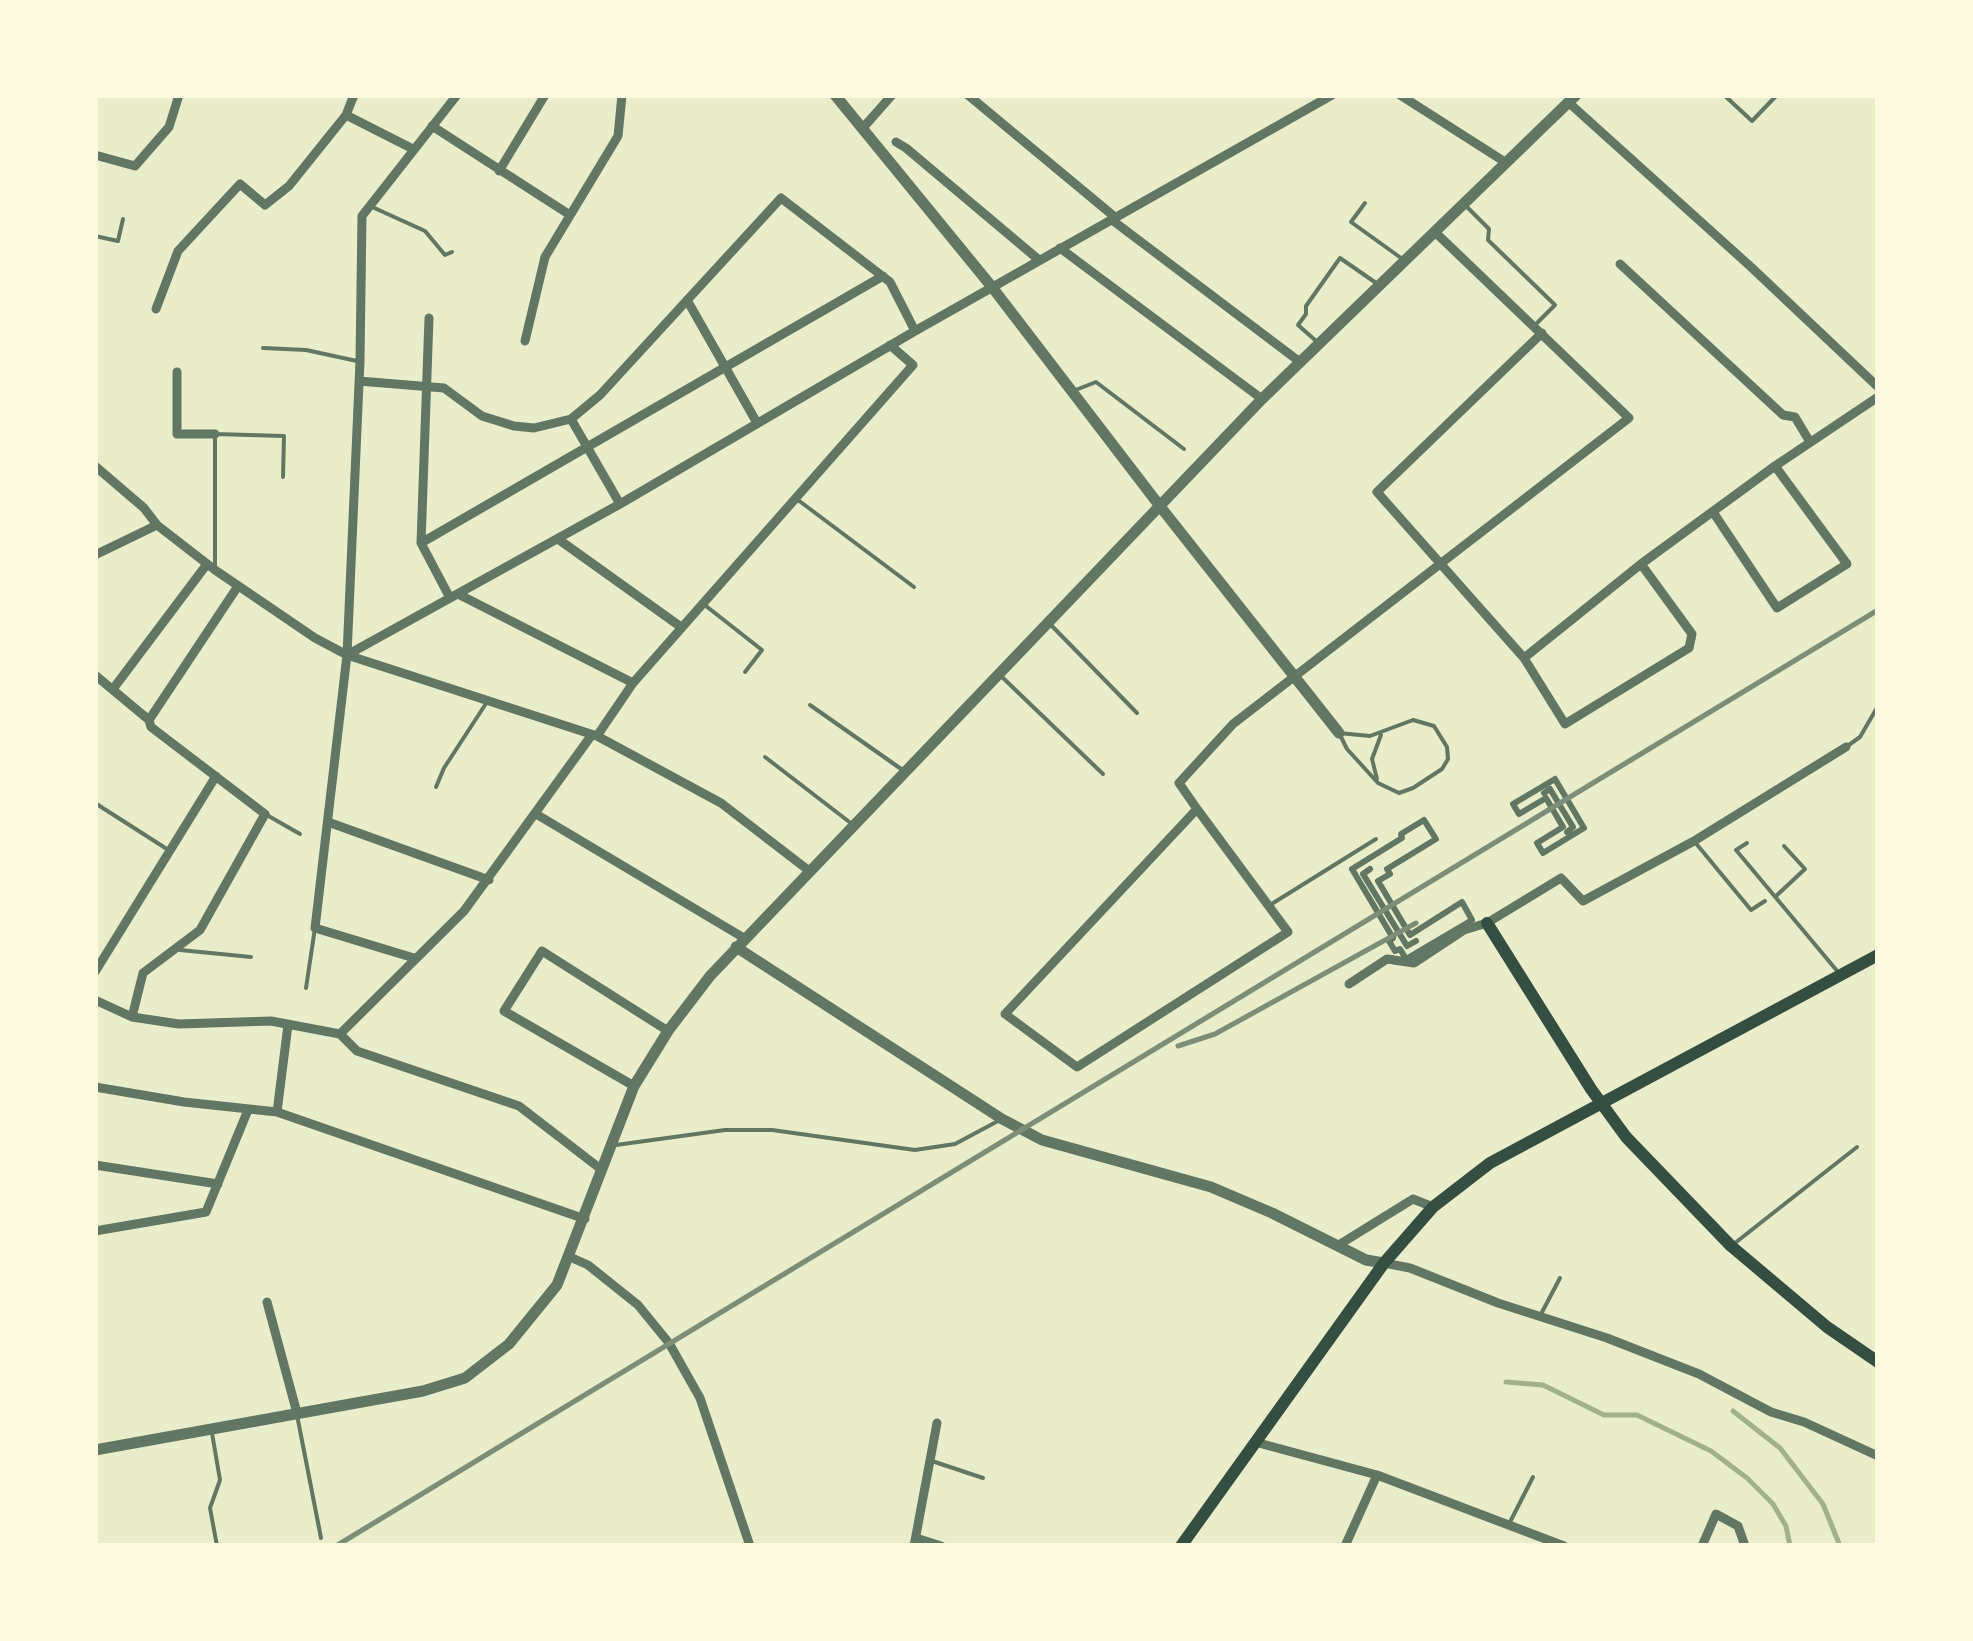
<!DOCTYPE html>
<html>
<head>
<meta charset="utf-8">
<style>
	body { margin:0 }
	#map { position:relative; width:1973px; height:1641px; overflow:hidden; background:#e9edc9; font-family:"Zilla Slab",serif }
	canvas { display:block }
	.frame { position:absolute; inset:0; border:98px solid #fefae0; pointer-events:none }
</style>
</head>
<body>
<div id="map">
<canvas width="1973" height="1641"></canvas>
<div class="frame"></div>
</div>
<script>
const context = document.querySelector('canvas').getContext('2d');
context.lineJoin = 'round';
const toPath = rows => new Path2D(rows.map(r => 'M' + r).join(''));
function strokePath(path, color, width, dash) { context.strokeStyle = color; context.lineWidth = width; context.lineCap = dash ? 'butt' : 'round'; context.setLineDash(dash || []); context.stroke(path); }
const stream = toPath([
	[1506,1382,1543,1385,1604,1415,1637,1415,1711,1451,1747,1478,1773,1504,1786,1526,1790,1546],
	[1733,1411,1780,1448,1823,1504,1840,1546]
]);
const service = toPath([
	[1724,95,1752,121,1777,95],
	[1365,203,1351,222,1401,258],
	[370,206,425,231,445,255,452,252],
	[1467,207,1489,229,1488,240,1555,305,1534,326],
	[95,236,118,241,123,219],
	[1315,340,1298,325,1306,314,1306,306,1340,258,1379,285],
	[263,348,306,350,357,361],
	[1073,391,1096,382,1184,449],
	[798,500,914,587],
	[215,565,215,434,284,436,283,477],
	[706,606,762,650,745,672],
	[1049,623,1137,713],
	[1002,677,1103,774],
	[810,705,904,771],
	[1413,720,1434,726,1447,747,1448,759,1442,769,1413,788,1399,793,1378,783,1347,749,1339,733,1370,736,1413,720],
	[1846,747,1860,737,1878,706],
	[765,757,852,824],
	[1377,779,1372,759,1381,735],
	[436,787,444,768,487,702],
	[95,803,170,851],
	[265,814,300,834],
	[1694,841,1751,910,1765,901],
	[1747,843,1736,850,1838,972],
	[1775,897,1805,869,1784,846],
	[1270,905,1376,839],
	[180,950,251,957],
	[306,988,315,928],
	[616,1145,725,1130,772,1130,915,1150,955,1144,998,1121],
	[1735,1243,1857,1147],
	[1540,1316,1560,1278],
	[297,1415,321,1538],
	[212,1433,220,1480,210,1508,217,1546],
	[932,1461,983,1478],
	[1509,1524,1533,1477]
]);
const pedestrian = toPath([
	[1555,779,1584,828,1543,853,1537,843,1563,827,1546,798,1519,814,1513,804,1555,779],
	[1544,793,1550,789,1573,827,1567,832],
	[1424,820,1436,839,1387,869,1390,874,1378,881,1410,935,1462,902,1472,920,1406,959,1400,949,1395,951,1389,941,1393,938,1352,869,1402,838,1401,834,1424,820],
	[1370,869,1363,874,1407,946,1416,941]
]);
const minor = toPath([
	[968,95,1116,218],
	[1400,95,1505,162],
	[1568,102,1751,267,1878,387],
	[346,115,413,149],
	[432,126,570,215],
	[862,129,892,95],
	[896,142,906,148,1039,260],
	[95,155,135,166,169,127,179,95],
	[499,171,545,95],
	[1112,220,1300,362],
	[1060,248,1262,399],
	[1620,264,1783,415,1795,417,1810,442],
	[687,300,757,423],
	[156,309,178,251,240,184,265,205,289,186,346,115,354,95],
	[429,318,421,543,450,598],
	[1542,333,1377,492,1524,658,1641,564,1775,466,1878,397],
	[525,341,545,257,618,136,622,95],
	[177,372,177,434,215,434],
	[359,381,444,388,482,416,514,426,534,428,571,419,600,395,781,198,890,282,915,331],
	[571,419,620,504],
	[95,466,144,508,157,525,215,570,315,638,347,655,597,736,721,803,808,870],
	[1713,512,1777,608,1847,564,1775,466],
	[558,539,681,627],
	[421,543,883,276],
	[95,555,157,525],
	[458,594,633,683],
	[347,655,620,504,915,331,1332,95],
	[1524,658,1565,724,1689,648,1692,634,1641,564],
	[95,675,149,720,151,727,265,814,200,930,143,973,132,1017],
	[113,689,207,564],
	[149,720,238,586],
	[597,736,633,683,913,365,890,345],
	[1197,809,1288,932,1077,1067,1005,1014,1197,809,1179,783,1233,724,1629,418,1435,232],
	[536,814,744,938],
	[328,822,489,880],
	[414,958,315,928,347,655,360,361,362,216,457,95],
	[95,972,216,776],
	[1349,984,1387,959,1414,963,1464,930,1487,923,1561,878,1583,901,1694,841,1846,747],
	[95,1000,132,1017,179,1024,271,1021,340,1034,464,911,591,736],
	[340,1034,357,1051,519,1106,602,1170],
	[634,1086,504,1011,542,951,668,1031],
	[95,1087,184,1102,277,1112,585,1219],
	[277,1112,288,1025],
	[95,1165,218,1184],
	[95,1231,206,1212,248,1110],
	[1337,1246,1413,1199,1433,1207],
	[570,1257,588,1265,638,1305,669,1343,700,1398,750,1546],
	[1384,1263,1410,1268,1498,1303,1607,1338,1699,1374,1771,1412,1804,1422,1878,1456],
	[267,1302,297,1413],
	[1255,1442,1377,1475,1564,1546],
	[916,1538,941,1546],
	[914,1546,937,1423],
	[1345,1546,1377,1475],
	[1702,1546,1716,1514,1738,1526,1745,1546]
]);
const tertiary = toPath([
	[835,95,992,287,1159,505,1339,733],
	[736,947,1002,1119,1042,1140,1211,1187,1272,1213,1366,1260,1384,1263],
	[95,1450,423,1391,465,1378,509,1344,557,1285,634,1086,668,1031,710,976,1262,399,1576,95]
]);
const secondary = toPath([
	[1487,923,1591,1089,1626,1137,1731,1246,1827,1327,1878,1362],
	[1181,1546,1384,1263,1433,1207,1490,1163,1878,955]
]);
const rail = toPath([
	[1178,1046,1215,1034,1416,923],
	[336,1546,1878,610]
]);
strokePath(stream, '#a3b18a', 5);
strokePath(service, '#617663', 4);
strokePath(pedestrian, '#617663', 6);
strokePath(minor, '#617663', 9);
strokePath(tertiary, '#617663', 11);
strokePath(secondary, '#344e41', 12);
strokePath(rail, '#7c8e77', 5);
</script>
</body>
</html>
